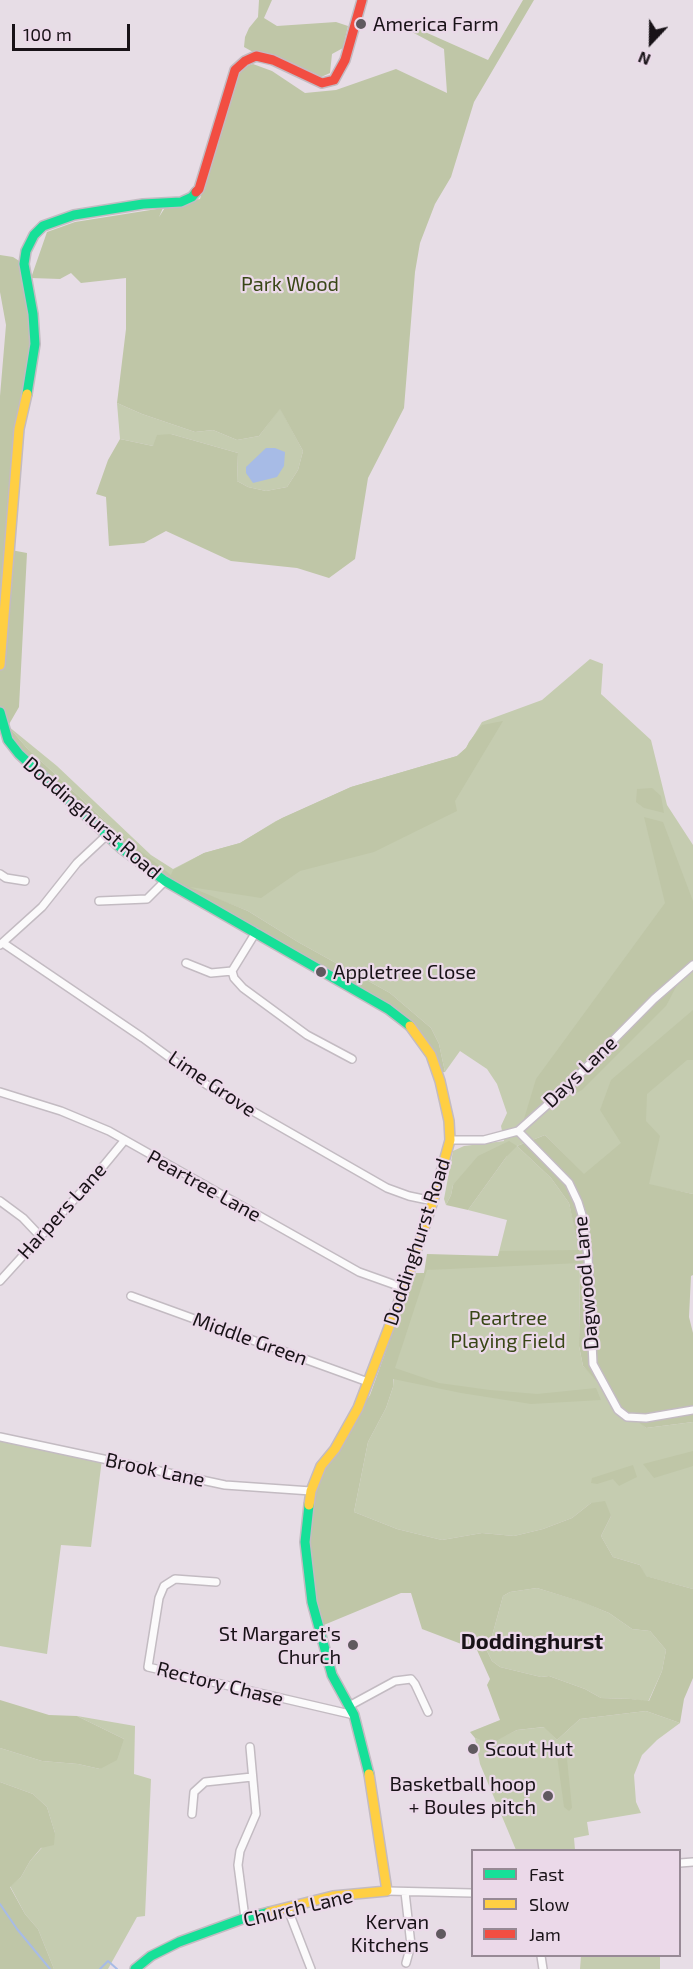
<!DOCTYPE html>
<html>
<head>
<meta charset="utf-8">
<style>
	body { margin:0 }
	#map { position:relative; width:693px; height:1969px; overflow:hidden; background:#e7dde6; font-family:"Exo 2",sans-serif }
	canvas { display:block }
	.legend { position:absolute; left:471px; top:1849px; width:210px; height:108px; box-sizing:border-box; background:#ebd9e9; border:2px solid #978995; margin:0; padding:8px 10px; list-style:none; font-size:18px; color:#181217 }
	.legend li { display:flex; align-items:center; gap:12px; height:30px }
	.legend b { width:30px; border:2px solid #978995 }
	.north { position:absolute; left:621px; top:12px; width:60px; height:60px; -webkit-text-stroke:4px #ebd9e9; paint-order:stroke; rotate:202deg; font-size:16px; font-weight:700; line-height:24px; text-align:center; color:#181217 }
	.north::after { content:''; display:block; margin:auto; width:21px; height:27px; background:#181217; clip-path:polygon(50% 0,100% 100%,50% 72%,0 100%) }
	.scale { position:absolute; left:12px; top:24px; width:118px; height:27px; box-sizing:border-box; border:3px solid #181217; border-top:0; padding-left:8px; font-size:18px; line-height:21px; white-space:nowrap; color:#181217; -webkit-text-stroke:4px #ebd9e9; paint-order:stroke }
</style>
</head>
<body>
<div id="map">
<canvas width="693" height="1969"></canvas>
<ul class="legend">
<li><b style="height:8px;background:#16e098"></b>Fast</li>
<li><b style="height:8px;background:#ffcf43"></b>Slow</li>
<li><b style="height:8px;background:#f24e42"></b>Jam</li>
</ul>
<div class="north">N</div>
<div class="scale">100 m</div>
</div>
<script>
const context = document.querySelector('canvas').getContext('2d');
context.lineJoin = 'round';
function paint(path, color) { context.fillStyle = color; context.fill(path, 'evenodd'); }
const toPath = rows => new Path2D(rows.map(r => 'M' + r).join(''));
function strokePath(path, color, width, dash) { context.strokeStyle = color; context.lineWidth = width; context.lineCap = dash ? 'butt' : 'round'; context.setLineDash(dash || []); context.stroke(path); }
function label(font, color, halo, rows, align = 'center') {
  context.font = font + ' "Exo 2",sans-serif'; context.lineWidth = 4.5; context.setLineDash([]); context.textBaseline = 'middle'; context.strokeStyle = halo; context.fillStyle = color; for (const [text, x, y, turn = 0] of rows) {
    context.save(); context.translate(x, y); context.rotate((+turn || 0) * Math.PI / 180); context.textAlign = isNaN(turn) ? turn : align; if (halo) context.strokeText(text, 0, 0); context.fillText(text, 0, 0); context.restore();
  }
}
const green = toPath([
	[117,403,142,414,195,432,213,430,237,440,259,436,280,408,303,451,298,470,287,487,266,491,248,487,237,481,238,453,171,434,153,446,120,439],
	[590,659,603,664,601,694,651,740,667,805,693,845,693,1194,649,1185,589,1180,545,1135,517,1146,551,1178,569,1203,577,1237,580,1263,579,1346,583,1366,646,1428,693,1422,693,1589,645,1576,640,1565,613,1557,601,1536,611,1516,591,1503,572,1518,543,1529,514,1536,482,1533,442,1540,397,1529,354,1512,368,1442,386,1408,393,1387,394,1368,424,1273,426,1270,498,1256,507,1220,468,1210,507,1156,453,1185,451,1195,446,1205,444,1199,453,1151,464,1146,504,1141,501,1126,507,1113,497,1084,487,1069,460,1051,445,1072,439,1044,431,1028,390,993,298,942,248,911,187,887,171,876,116,831,26,747,8,726,57,766,151,855,173,869,204,853,240,843,276,821,351,787,457,756,466,748,482,722,542,700],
	[0,1437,102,1459,91,1547,61,1545,47,1654,0,1646],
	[537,1588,583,1602,609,1613,632,1629,650,1631,666,1650,662,1671,648,1702,631,1699,601,1698,585,1689,549,1676,541,1677,500,1667,492,1661,485,1647,492,1636,503,1596,510,1592],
	[646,1711,680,1723,657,1740,642,1755,634,1775,636,1802,641,1813,587,1822,589,1835,574,1838,575,1850,516,1850,480,1764,475,1738,490,1743,517,1730,545,1727,557,1740,580,1719],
	[77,1716,135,1726,134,1774,151,1779,145,1916,137,1917,108,1969,54,1969,38,1929,25,1914,10,1886,21,1877,30,1861,55,1833,47,1807,33,1794,0,1782,0,1748,42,1761,78,1764,100,1769,124,1739],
	[581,1956,660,1956,660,1969,580,1969]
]);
const forest = toPath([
	[259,0,272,0,264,18,277,26,336,22,348,26,343,48,332,54,330,73,319,78,273,56,253,52,244,47,245,37,249,28,258,17],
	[523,0,534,0,474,102,451,177,435,204,420,243,415,272,404,408,368,478,355,559,329,578,297,568,231,561,166,531,144,543,109,546,106,497,96,494,108,460,120,439,153,446,157,435,171,434,238,453,237,481,248,487,266,491,287,487,298,470,303,451,280,409,259,436,237,440,213,430,195,432,142,414,117,403,126,329,126,278,81,283,71,273,60,279,31,278,47,232,75,222,163,208,159,217,166,206,200,199,238,69,253,64,272,71,305,93,336,90,396,69,447,93,444,49,395,23,407,24,488,60],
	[0,255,13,257,24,264,35,344,19,429,11,550,27,553,19,707,8,726,26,747,116,831,171,875,173,870,204,853,240,843,282,818,351,787,457,756,466,748,469,742,482,725,503,721,455,801,457,811,374,852,300,871,261,898,190,887,248,911,298,942,390,993,431,1028,439,1044,445,1072,437,1073,410,1026,165,881,19,754,5,734,0,732,0,396,6,325,0,292],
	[652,788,661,796,664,813,644,808,636,802,637,789],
	[644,817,663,822,693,901,693,962,686,968,666,1006,582,1090,524,1119,536,1079,665,903],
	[693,1010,693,1060,687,1060,647,1094,646,1121,660,1136,649,1184,693,1194,693,1275,691,1276,689,1317,693,1333,693,1422,646,1428,621,1408,583,1366,579,1346,580,1263,427,1270,395,1368,439,1383,490,1390,537,1394,596,1388,601,1400,531,1404,461,1393,393,1379,393,1387,386,1408,368,1442,354,1512,397,1529,442,1540,482,1533,514,1536,543,1529,572,1518,591,1503,605,1501,611,1516,601,1536,613,1557,640,1565,646,1576,693,1589,693,1678,684,1699,680,1723,646,1711,580,1719,557,1740,544,1727,517,1730,490,1744,475,1738,470,1732,500,1720,487,1685,490,1679,477,1650,422,1629,411,1593,401,1593,319,1627,305,1542,311,1491,335,1449,370,1395,414,1273,424,1273,427,1254,498,1256,500,1251,579,1250,569,1203,551,1178,517,1146,507,1156,468,1210,446,1205,451,1195,453,1185,478,1156,509,1141,517,1146,545,1135,584,1174,621,1143,600,1110,611,1080],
	[537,1588,582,1602,609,1613,632,1629,650,1631,666,1650,662,1671,649,1701,631,1699,601,1698,585,1689,549,1676,541,1677,500,1667,492,1661,485,1647,492,1636,503,1596,510,1592],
	[693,1451,693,1466,654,1478,643,1464],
	[633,1465,637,1477,619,1486,613,1479,597,1484,591,1483,592,1478],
	[0,1700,49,1715,77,1716,124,1739,117,1760,100,1769,78,1764,42,1761,0,1748],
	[563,1754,567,1759,572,1808,569,1811,564,1807,557,1756],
	[0,1782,33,1794,47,1807,55,1833,54,1845,41,1848,30,1861,21,1877,10,1887,25,1914,38,1929,54,1969,0,1969]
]);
const water = toPath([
	[266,448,275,448,285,452,284,466,277,477,253,483,246,473,246,467]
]);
const stream = toPath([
	[0,1904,17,1929,50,1969],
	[100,1969,108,1961,117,1969]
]);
const street = toPath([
	[0,874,6,878,25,881],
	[99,901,147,899,165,881],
	[256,932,232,971,234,978,243,988,307,1035,352,1059],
	[3,943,143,1038,207,1085,387,1188,409,1196,433,1201],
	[0,945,42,907,77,863,107,835],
	[186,963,211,973,232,971],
	[0,1092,61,1111,109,1131,359,1272,404,1288],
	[518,1131,569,1183,578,1202,583,1218,588,1257,593,1364,618,1410,627,1417,646,1418,693,1410],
	[450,1140,484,1140,518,1131,564,1090,654,999,693,965],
	[0,1201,23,1218,41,1237],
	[0,1281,91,1181,124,1141],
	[131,1296,368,1382],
	[0,1437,225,1485,311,1491],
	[216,1582,175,1579,164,1586,159,1598,148,1667,354,1715],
	[349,1706,395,1681,411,1679,415,1684,428,1712],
	[192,1814,194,1792,205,1782,252,1777],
	[680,1863,693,1862],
	[387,1891,472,1893],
	[405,1892,411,1945,406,1963],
	[287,1907,311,1969],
	[245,1918,238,1865,240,1851,256,1814,250,1747],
	[541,1956,543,1969]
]);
const fast = toPath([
	[27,394,35,344,33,314,24,264,26,251,34,235,43,226,74,215,143,204,181,202,192,197,196,192],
	[0,712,8,740,19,754,122,849,165,881,388,1009,410,1026],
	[309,1505,305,1542,312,1602,332,1675,354,1715,369,1774],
	[135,1969,151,1956,179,1942,245,1918,269,1912]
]);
const slow = toPath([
	[0,665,19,429,27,394],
	[309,1505,311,1491,321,1466,335,1449,358,1408,404,1288,433,1201,450,1140,449,1121,440,1081,431,1055,410,1026],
	[269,1912,333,1896,387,1891,369,1774]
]);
const jam = toPath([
	[196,192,199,189,235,70,245,61,256,56,273,60,322,83,334,80,345,60,362,0]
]);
const markers = [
	[361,24,6,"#60595f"],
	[321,972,6,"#60595f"],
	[353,1645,6,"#60595f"],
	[473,1749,6,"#60595f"],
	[548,1796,6,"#60595f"],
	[441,1934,6,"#60595f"]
];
const poiNames = [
	["America Farm",373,24],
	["Appletree Close",333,972],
	["St Margaret's",341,1634,"right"],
	["Church",341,1657,"right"],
	["Scout Hut",485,1749],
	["Basketball hoop",536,1784,"right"],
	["+ Boules pitch",536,1807,"right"],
	["Kervan",429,1922,"right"],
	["Kitchens",429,1945,"right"]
];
const parkNames = [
	["Park Wood",290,284],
	["Peartree",508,1318],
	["Playing Field",508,1341]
];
const streetNames = [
	["Doddinghurst Road",92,818,41],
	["Days Lane",580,1072,-44],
	["Lime Grove",212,1084,34],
	["Peartree Lane",204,1186,29],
	["Harpers Lane",62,1211,-48],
	["Doddinghurst Road",417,1242,-72],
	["Dagwood Lane",586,1283,-95],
	["Middle Green",250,1339,20],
	["Brook Lane",155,1470,12],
	["Rectory Chase",220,1684,14],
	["Church Lane",298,1908,-13]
];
const quarterNames = [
	["Doddinghurst",532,1642]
];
paint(green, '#c5ccb0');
paint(forest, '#bfc6a7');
paint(water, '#a7bbe6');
strokePath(stream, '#a7bbe6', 2);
strokePath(street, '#c3bbc2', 10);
strokePath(fast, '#c3bbc2', 12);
strokePath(slow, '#c3bbc2', 12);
strokePath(jam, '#c3bbc2', 12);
strokePath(street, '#fbfafb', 7);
strokePath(fast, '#16e098', 9);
strokePath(slow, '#ffcf43', 9);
strokePath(jam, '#f24e42', 9);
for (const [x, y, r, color] of markers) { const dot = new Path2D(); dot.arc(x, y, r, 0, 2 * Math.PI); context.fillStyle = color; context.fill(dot); strokePath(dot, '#ebd9e9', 2); }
label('20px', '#181217', '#ebd9e9', poiNames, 'left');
label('20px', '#384616', '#ebd9e9', parkNames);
label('20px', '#181217', '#ebd9e9', streetNames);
label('bold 22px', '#181217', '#ebd9e9', quarterNames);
</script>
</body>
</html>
